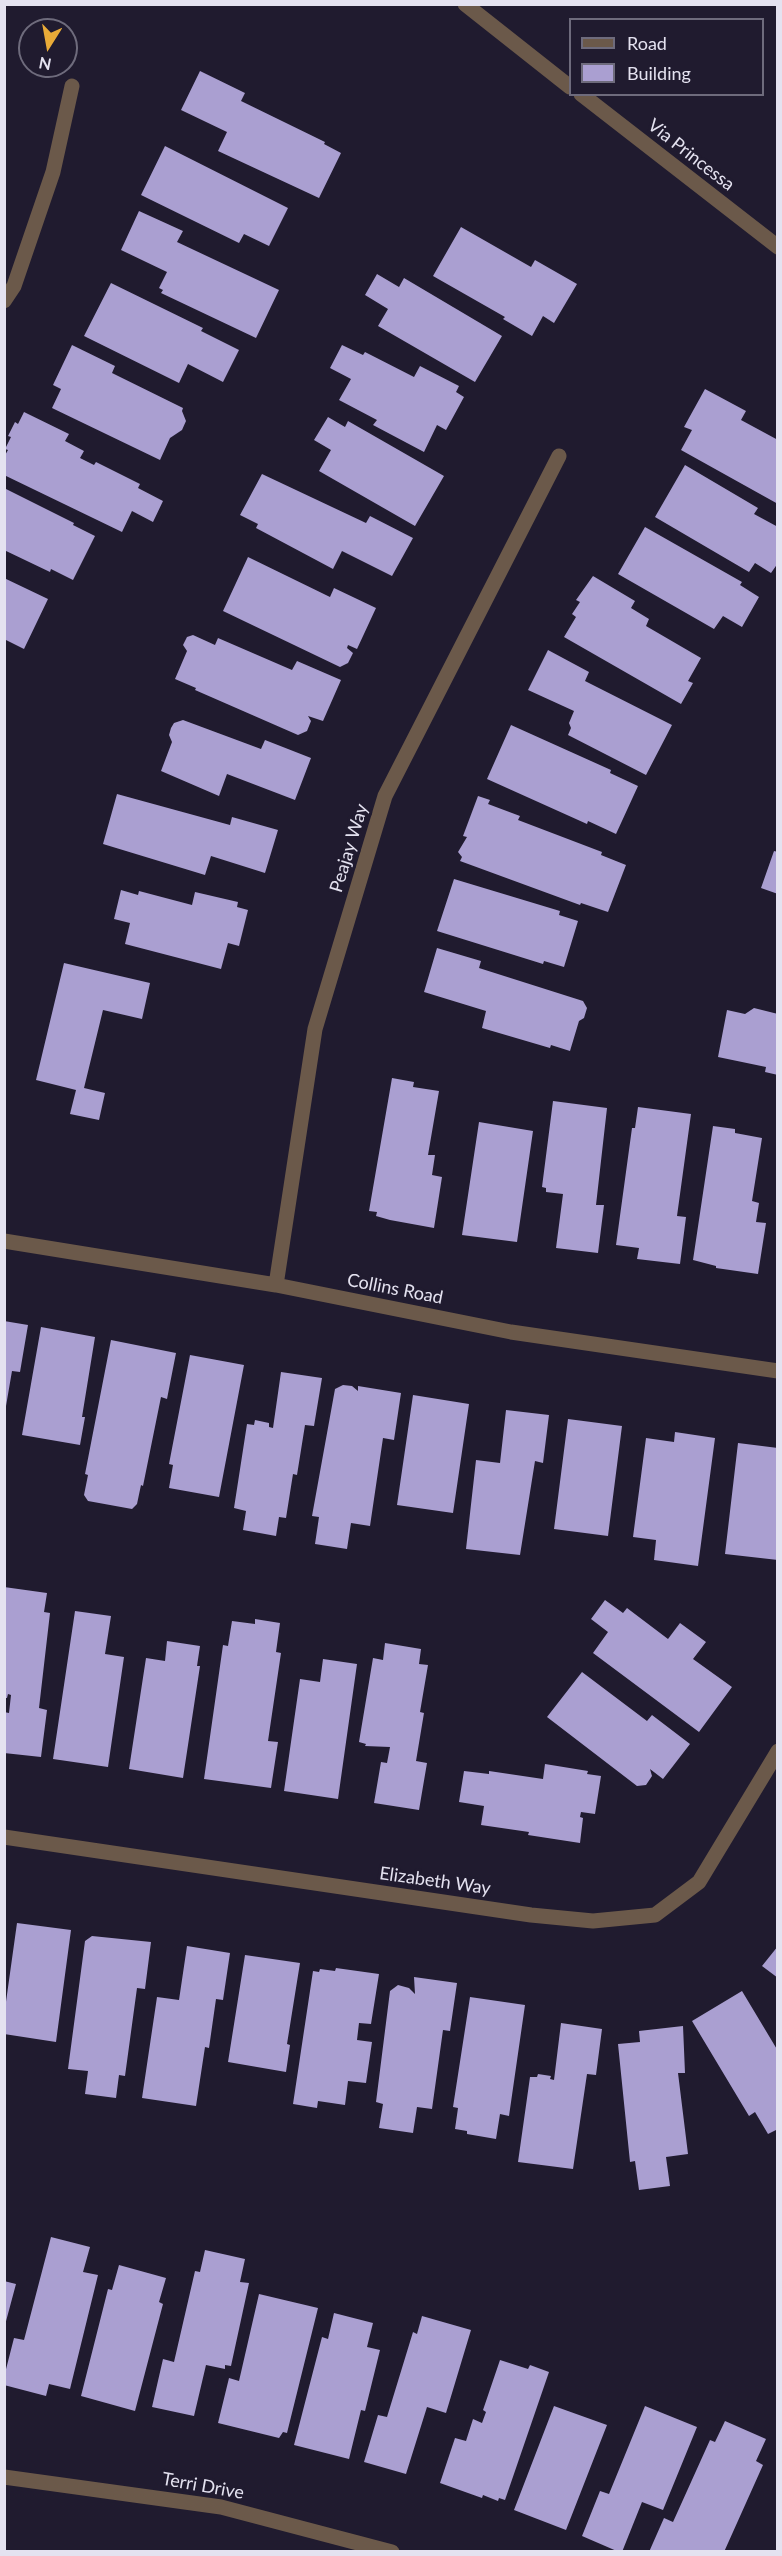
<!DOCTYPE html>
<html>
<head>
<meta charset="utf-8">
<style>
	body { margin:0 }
	#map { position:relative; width:782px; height:2556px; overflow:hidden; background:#201b2f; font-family:Lato,sans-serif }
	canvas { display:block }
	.frame { position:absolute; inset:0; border:6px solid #e4e2f0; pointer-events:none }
	.legend { position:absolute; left:569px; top:18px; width:195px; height:78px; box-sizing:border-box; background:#201b2f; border:2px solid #6e6b7c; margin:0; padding:8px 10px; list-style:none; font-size:18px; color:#e4e2f0 }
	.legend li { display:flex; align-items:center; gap:12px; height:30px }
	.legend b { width:30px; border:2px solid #6e6b7c }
	.north { position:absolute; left:18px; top:18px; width:60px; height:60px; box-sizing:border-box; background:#201b2f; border:2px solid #6e6b7c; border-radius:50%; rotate:191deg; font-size:16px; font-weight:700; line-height:24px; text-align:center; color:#e4e2f0 }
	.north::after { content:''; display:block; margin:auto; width:21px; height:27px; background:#e9ab38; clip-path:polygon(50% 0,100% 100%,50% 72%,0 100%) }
</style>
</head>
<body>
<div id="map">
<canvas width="782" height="2556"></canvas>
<div class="frame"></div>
<ul class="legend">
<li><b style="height:8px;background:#6b594a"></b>Road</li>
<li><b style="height:16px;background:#aa9fd1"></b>Building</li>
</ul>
<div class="north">N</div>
</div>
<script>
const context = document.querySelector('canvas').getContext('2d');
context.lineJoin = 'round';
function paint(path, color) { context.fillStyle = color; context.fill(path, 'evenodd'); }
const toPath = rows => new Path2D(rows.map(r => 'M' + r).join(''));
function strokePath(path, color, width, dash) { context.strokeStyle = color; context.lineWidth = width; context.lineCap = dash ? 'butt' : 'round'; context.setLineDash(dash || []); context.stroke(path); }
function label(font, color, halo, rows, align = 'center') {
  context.font = font + ' Lato,sans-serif'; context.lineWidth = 6; context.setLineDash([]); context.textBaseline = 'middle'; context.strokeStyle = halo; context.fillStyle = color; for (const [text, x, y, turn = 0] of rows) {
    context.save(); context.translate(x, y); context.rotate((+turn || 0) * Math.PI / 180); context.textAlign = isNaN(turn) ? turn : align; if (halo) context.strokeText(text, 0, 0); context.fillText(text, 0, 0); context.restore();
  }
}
const building = toPath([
	[200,71,245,93,241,101,325,142,324,144,341,153,319,198,218,151,227,132,181,110],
	[165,146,288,208,269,246,244,234,239,243,141,195],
	[139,211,183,231,177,242,279,290,256,338,161,293,163,290,159,288,167,272,121,250],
	[461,227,531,267,535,260,577,284,554,323,543,316,532,336,503,319,505,317,433,276],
	[377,274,399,287,404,278,502,336,475,382,378,326,388,309,365,295],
	[111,283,203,328,201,331,239,350,223,382,188,364,179,383,84,336],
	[72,345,115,366,112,373,183,408,182,411,186,421,182,430,170,438,160,460,52,408,61,389,53,385],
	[342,345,363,355,365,352,414,377,420,366,459,386,456,392,464,397,446,430,437,425,424,452,373,425,377,420,339,400,351,379,330,368],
	[705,389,746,411,741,420,778,440,778,504,681,450,692,430,684,427],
	[24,412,69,434,65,441,84,451,80,458,94,465,96,462,140,484,138,488,163,501,153,522,132,511,122,532,4,475,4,457,8,450,5,449,11,437,8,436,15,422,18,424],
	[328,417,345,427,348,421,444,476,415,526,319,471,331,450,314,440],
	[685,465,758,508,754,514,778,527,778,563,771,573,755,563,749,572,655,517],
	[262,474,366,523,370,516,413,538,392,576,342,551,333,569,256,528,258,524,240,515],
	[4,488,74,523,73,525,95,536,73,580,51,569,50,572,4,550],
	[645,527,742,582,740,585,759,597,742,627,723,616,714,629,618,574],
	[248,557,330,597,334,588,376,608,357,649,348,645,347,648,353,653,348,663,340,667,223,611],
	[593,576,635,601,631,608,649,619,646,626,701,658,688,681,693,683,681,704,564,637,576,617,572,614,580,602,576,600],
	[4,578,48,599,24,649,4,639],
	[193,635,215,645,218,638,292,670,297,661,341,680,323,721,308,716,311,721,307,731,298,735,195,690,196,688,175,679,187,651,183,645,187,637],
	[548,650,589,672,585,681,672,725,646,775,568,735,571,728,569,723,574,711,528,690],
	[183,720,261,749,265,740,311,758,295,800,227,774,219,796,161,771,172,742,169,735,171,728,174,723],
	[511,725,611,770,610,773,638,786,616,834,588,821,587,824,487,779],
	[117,794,230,825,232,817,278,830,265,873,211,856,205,875,103,844],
	[478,796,490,800,488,804,520,816,518,820,602,852,601,855,626,865,608,912,581,903,580,905,460,861,462,857,458,852,467,837,463,836],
	[774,851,778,852,778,894,761,888],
	[454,879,560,911,559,915,578,921,564,967,544,961,543,964,437,931],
	[121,890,138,895,139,891,192,905,195,892,238,902,237,907,248,910,239,946,228,943,221,969,125,944,130,923,114,919],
	[437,948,481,961,479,968,583,1001,587,1008,584,1018,579,1021,570,1051,551,1045,550,1048,482,1028,486,1011,424,992],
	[64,963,150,983,142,1019,103,1010,84,1088,105,1093,99,1120,70,1114,76,1090,36,1080],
	[754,1008,778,1014,778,1075,765,1072,766,1067,718,1057,727,1010,745,1014],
	[392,1078,414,1082,413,1087,439,1091,428,1155,435,1155,432,1175,442,1177,434,1228,390,1220,376,1216,377,1212,369,1211],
	[553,1101,607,1108,596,1205,604,1205,598,1253,556,1248,563,1194,546,1192,546,1188,542,1187],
	[638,1107,691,1114,677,1216,686,1217,680,1264,637,1259,639,1248,616,1245,632,1128,635,1128],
	[479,1122,533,1131,517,1242,462,1235],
	[713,1126,735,1129,735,1133,762,1138,752,1201,759,1203,756,1222,766,1223,758,1274,716,1268,716,1266,693,1260],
	[4,1321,28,1325,20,1372,12,1371,6,1406],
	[41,1327,95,1337,82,1417,85,1417,80,1445,22,1435],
	[111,1340,176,1353,167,1399,161,1397,143,1486,141,1485,137,1504,132,1509,88,1501,84,1495,88,1475,85,1474],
	[190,1355,244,1365,219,1497,169,1488,173,1465,169,1464],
	[281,1372,322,1378,314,1426,305,1425,297,1475,293,1474,286,1518,279,1517,276,1536,243,1530,246,1511,234,1508,247,1424,254,1425,255,1420,269,1423,269,1427,273,1428],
	[343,1385,352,1386,358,1391,358,1386,401,1393,394,1440,383,1438,370,1526,351,1523,347,1549,315,1544,319,1517,312,1516,335,1389],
	[413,1395,469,1404,453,1513,397,1505],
	[506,1410,549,1415,543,1463,535,1461,520,1555,466,1549,476,1460,500,1463],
	[568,1419,622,1426,608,1536,554,1529],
	[675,1432,715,1438,698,1566,654,1560,656,1540,633,1537,646,1438,674,1442],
	[738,1443,778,1448,778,1560,725,1554],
	[4,1587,47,1593,44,1612,50,1613,39,1708,47,1710,41,1757,4,1753,4,1712,9,1713,11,1695,8,1694,7,1698,4,1698],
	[605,1600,623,1613,627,1608,668,1639,680,1623,706,1642,693,1659,732,1687,699,1732,593,1653,608,1632,591,1619],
	[75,1611,111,1616,105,1654,124,1657,108,1767,53,1759],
	[255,1619,280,1623,276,1652,281,1653,268,1741,278,1742,271,1788,204,1779,223,1645,228,1646,232,1621,255,1624],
	[167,1641,200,1646,197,1666,200,1666,183,1778,129,1769,146,1658,165,1661],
	[385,1643,421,1649,419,1664,428,1665,420,1712,424,1713,416,1761,427,1763,419,1810,374,1803,381,1762,387,1763,390,1747,365,1746,366,1744,359,1742,373,1658,383,1660],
	[323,1659,357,1664,338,1799,284,1791,300,1679,320,1682],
	[582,1672,647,1721,652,1715,690,1744,663,1779,650,1769,652,1776,646,1785,637,1786,547,1717],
	[545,1764,588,1771,587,1774,601,1776,595,1814,581,1812,580,1817,583,1818,580,1843,528,1835,529,1832,481,1825,484,1806,459,1802,464,1771,489,1774,489,1771,543,1779],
	[17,1923,71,1930,56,2042,4,2034,4,2016],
	[92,1936,151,1942,145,1989,137,1988,125,2076,119,2075,116,2098,85,2094,88,2071,68,2069,85,1941],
	[187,1946,230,1953,223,2000,216,1999,209,2048,205,2047,196,2106,142,2098,157,1997,179,2000],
	[778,1946,778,1978,762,1966],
	[245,1955,300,1963,287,2044,290,2045,286,2072,228,2062],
	[336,1968,379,1974,371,2024,359,2023,357,2040,372,2042,366,2083,348,2081,345,2105,318,2101,317,2108,293,2104,313,1971,319,1972,320,1969,335,1971],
	[414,1977,457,1983,450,2031,443,2030,432,2109,417,2107,413,2133,379,2128,383,2104,376,2102,390,1991,398,1985,409,1988,415,1994],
	[742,1991,778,2051,778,2129,768,2134,755,2112,749,2116,692,2021],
	[470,1997,525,2005,509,2116,500,2114,496,2139,467,2134,467,2131,455,2129,458,2108,453,2107],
	[561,2023,602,2029,596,2075,587,2074,573,2169,518,2162,530,2077,537,2077,538,2074,551,2076,550,2079,554,2080],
	[683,2026,685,2073,678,2073,688,2154,666,2157,670,2186,639,2190,635,2161,630,2162,618,2044,640,2042,639,2031],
	[51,2237,90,2247,83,2272,98,2275,70,2389,49,2384,46,2396,4,2385,4,2377,14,2338,24,2340],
	[205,2250,245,2259,240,2282,249,2283,231,2366,225,2365,225,2369,206,2365,194,2416,152,2407,163,2359,174,2362,195,2271,200,2272],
	[119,2265,166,2278,159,2302,163,2304,135,2411,81,2396,108,2289,112,2290],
	[4,2281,16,2284,5,2325,4,2325],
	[259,2294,318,2308,287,2433,283,2432,279,2438,218,2423,229,2378,239,2381],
	[334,2313,373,2323,367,2347,380,2350,365,2411,361,2410,349,2459,294,2445,322,2337,328,2339],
	[422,2316,471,2330,446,2413,427,2407,406,2474,364,2462,378,2415,387,2417,413,2332,417,2334],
	[500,2360,528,2369,530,2365,549,2372,505,2500,499,2498,498,2501,483,2495,482,2498,440,2483,455,2438,466,2441,473,2419,482,2423,486,2412,483,2410],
	[554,2406,607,2425,566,2530,514,2510],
	[645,2406,697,2427,663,2510,642,2502,622,2552,619,2552,582,2536,600,2491,609,2494],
	[725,2421,766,2439,756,2461,763,2465,724,2552,649,2552,664,2518,673,2522,710,2440,715,2442]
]);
const minor = toPath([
	[465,4,570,87],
	[581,94,778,247],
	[4,301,14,286,53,172,72,86],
	[4,1241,276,1285,511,1332,778,1371],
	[276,1285,315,1029,385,796,559,456],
	[4,1837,531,1915,593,1921,655,1915,699,1882,778,1751],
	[4,2477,221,2507,392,2552]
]);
const streetNames = [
	["Via Princessa",691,155,38],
	["Peajay Way",349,848,-73],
	["Collins Road",395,1289,11],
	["Elizabeth Way",435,1881,8],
	["Terri Drive",203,2486,10]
];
paint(building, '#aa9fd1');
strokePath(minor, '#6b594a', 15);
label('18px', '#e4e2f0', '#201b2f', streetNames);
</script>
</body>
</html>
